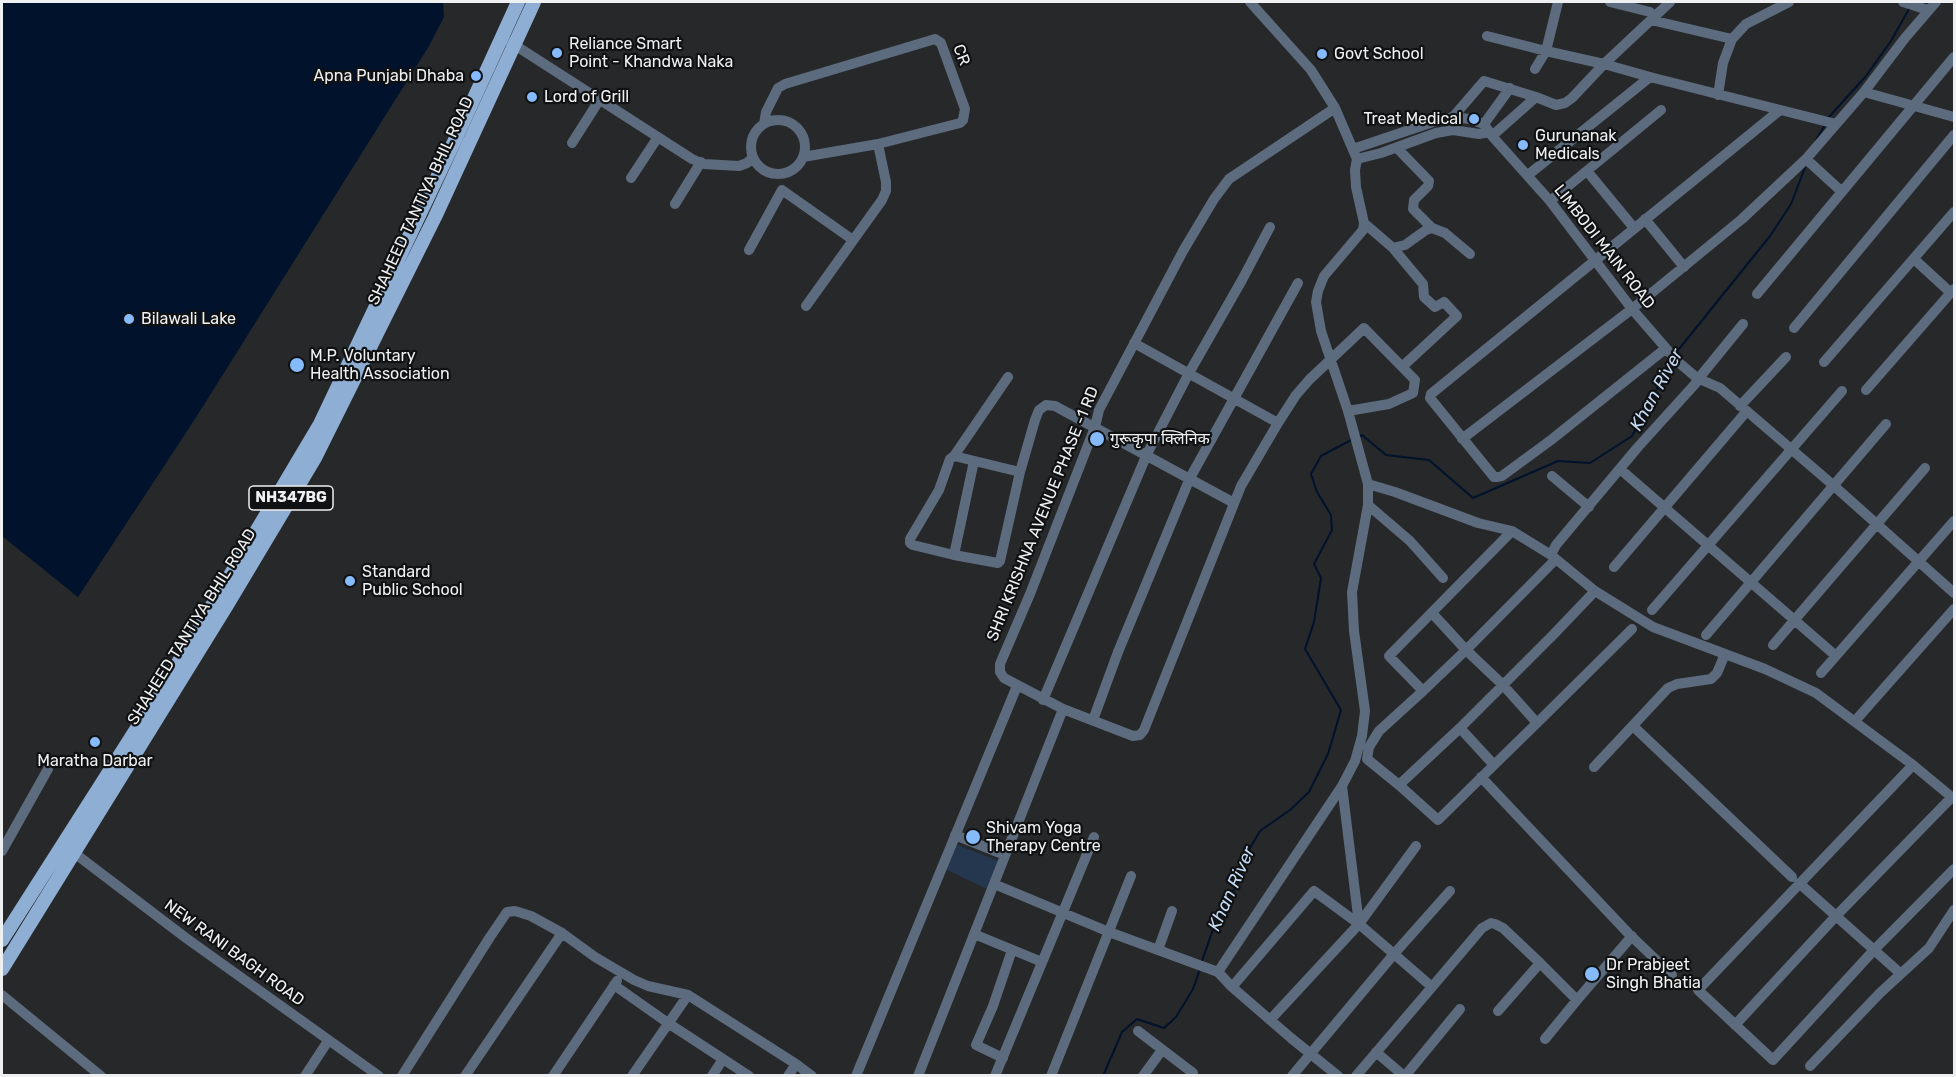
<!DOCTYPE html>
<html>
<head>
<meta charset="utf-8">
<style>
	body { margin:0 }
	#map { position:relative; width:1956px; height:1077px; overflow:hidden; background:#26282a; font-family:Rubik,sans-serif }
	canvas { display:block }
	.frame { position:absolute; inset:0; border:3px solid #eff0f1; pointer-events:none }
</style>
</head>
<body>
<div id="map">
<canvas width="1956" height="1077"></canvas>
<div class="frame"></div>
</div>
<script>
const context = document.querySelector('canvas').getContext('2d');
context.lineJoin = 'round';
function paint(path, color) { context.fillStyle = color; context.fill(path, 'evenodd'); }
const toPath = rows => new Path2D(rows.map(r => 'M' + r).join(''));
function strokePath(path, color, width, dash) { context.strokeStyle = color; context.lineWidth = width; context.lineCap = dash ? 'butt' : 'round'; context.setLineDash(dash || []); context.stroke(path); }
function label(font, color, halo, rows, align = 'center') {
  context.font = font + ' Rubik,"Noto Sans Devanagari",sans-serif'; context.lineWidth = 4.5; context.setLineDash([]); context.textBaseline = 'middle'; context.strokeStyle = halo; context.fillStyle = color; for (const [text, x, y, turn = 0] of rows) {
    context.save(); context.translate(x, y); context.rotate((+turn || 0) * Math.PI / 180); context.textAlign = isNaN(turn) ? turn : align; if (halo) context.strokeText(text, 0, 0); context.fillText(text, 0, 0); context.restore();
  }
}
const green = toPath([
	[955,844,999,861,987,889,945,869]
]);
const water = toPath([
	[2,2,443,2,444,17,429,46,195,419,78,597,2,536]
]);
const stream = toPath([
	[1829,117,1866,76,1891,41,1909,9],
	[1816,140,1825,125],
	[1675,354,1770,236,1791,204,1806,165],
	[1358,437,1362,435,1386,455,1429,460,1473,498,1558,461,1590,463,1632,436,1671,362],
	[1202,961,1218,915,1235,888,1247,853,1260,831,1290,810,1309,792,1328,754,1341,710,1305,649,1314,622,1321,578,1314,564,1332,530,1331,515,1317,492,1311,474,1321,456,1353,439],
	[1103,1076,1122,1032,1137,1019,1164,1028,1176,1017,1193,989,1200,969]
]);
const minor = toPath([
	[1610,2,1650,12],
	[1670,2,1604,64,1650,77,1836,124],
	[1903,2,1928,10],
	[1651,20,1732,39],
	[1487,36,1546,51,1535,69],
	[510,42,692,159,704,164,739,166,747,163,753,157],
	[1864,92,1905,38,1936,2],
	[1718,95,1723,63,1732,39,1746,24,1789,2],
	[1335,108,1229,179,1214,199,1183,251,1099,410,1095,427,1030,594,1000,664,1000,672,1004,678,1063,709,1133,736,1140,735,1144,730,1241,486,1278,423,1296,395,1309,380,1364,328,1415,380,1413,393,1389,404,1348,411],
	[1453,117,1484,81,1536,97],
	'751 147a27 27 0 1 1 54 0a27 27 0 1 1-54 0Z',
	[764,124,766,112,778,88,785,84,935,39,941,43,965,109,963,120,960,123,878,144,803,157],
	[1484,124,1510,88],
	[1492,136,1536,97,1556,105,1565,103,1572,98,1604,64,1546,51,1558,2],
	[572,143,600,99],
	[1397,148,1429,181,1428,186,1414,200,1413,209,1432,228],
	[1353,149,1433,122,1453,117,1469,119,1484,124,1492,136,1550,201,1632,309,1677,361,1697,378,1720,388,1833,485,1954,593],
	[1357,159,1381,153,1436,133,1453,130,1479,134,1490,132],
	[1806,159,1841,191],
	[1587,171,1634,228],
	[1528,175,1650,77],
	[631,178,658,137],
	[782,190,853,240],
	[1550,201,1661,110],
	[675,204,701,162],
	[1645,219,1684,267],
	[1364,223,1393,248,1423,284,1424,297,1435,307,1444,302,1457,316,1403,366],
	[1393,248,1405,245,1426,230,1432,228,1445,233,1470,254],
	[749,250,782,190],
	[1914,259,1951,293],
	[1757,294,1954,57],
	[806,306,882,200,886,191,886,182,878,144],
	[1794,328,1954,135],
	[1134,343,1278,423],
	[1665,349,1551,440,1502,476,1498,477,1494,477,1430,398,1431,394,1780,110],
	[1824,362,1954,212],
	[1699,378,1743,324],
	[1866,390,1954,289],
	[1740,406,1786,357],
	[1462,439,1632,309,1742,219,1806,159,1864,92,1954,117],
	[954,456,1008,377],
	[1620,469,1836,656],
	[1020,472,954,456,950,459,939,490,910,539,910,543,913,545,954,555,998,563,1000,561,1020,472,1035,420,1039,410,1046,405,1055,406,1234,503],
	[1552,476,1589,507],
	[1368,484,1395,492,1478,523,1512,531,1551,555,1595,591,1653,627,1765,669,1816,693,1913,765,1954,799],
	[1368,505,1410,541,1443,578],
	[1512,531,1389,656,1423,691,1466,650,1503,685,1553,635,1595,591],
	[954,555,974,461],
	[1551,555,1556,545,1638,447,1696,383,1697,378],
	[1614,567,1746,412],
	[1652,610,1842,391],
	[1432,613,1466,650,1555,560],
	[1706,635,1886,424],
	[1773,645,1925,468],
	[1821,673,1954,521],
	[1423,691,1379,731,1369,747,1367,759,1399,785,1460,728],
	[1043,700,1147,454,1189,373,1242,280,1270,227],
	[1093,720,1118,652,1190,478,1298,283],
	[1855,721,1954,609],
	[1537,723,1494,765,1460,728,1503,685,1537,723,1632,629],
	[1633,726,1792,877],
	[1913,765,1698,990,1773,1060,1874,950,1954,869],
	[1594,767,1668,688,1677,684,1711,679,1717,673,1725,654],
	[1481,777,1629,934,1672,975],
	[1399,785,1438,820,1494,765],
	[1342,786,1359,924],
	[955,835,1005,855],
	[69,849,186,938,379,1076],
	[2,851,48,769],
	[1799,883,1901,974],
	[994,884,1109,932,1218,972,1232,987,1291,1038,1338,1076],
	[974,934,1042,962],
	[1158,950,1172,911],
	[1540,963,1577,1000,1632,936],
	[1218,972,1342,786,1355,761,1362,736,1365,711,1354,631,1352,592,1368,505,1368,484,1348,411,1321,331,1316,302,1318,291,1324,276,1363,230,1364,223,1356,187,1355,170,1357,159,1335,108,1311,70,1250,2],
	[614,985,668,1023,749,1076],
	[1232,987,1314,891,1359,924,1394,954,1292,1076],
	[1432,987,1482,928,1491,923,1495,924,1503,928,1540,963,1498,1011],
	[2,995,101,1076],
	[1270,1020,1359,924,1416,846],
	[1735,1025,1836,916,1952,797],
	[1138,1031,1193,1073,1191,1076],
	[1545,1039,1577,1000],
	[1376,1052,1404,1076],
	[1003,1058,976,1045,993,1006,1012,950],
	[796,1064,812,1076],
	[1810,1066,1880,993,1929,948,1954,910],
	[305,1076,328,1041],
	[402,1076,490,937,507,912,515,911,531,916,562,933,595,957,634,980,648,986,688,995,796,1064,788,1076],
	[465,1076,562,933],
	[553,1076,617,981],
	[632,1076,688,995],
	[712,1076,723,1059],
	[856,1076,1017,686],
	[918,1076,1063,709],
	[995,1076,1094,837],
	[1051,1076,1131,876],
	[1143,1076,1162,1050],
	[1356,1076,1432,987,1394,954,1450,891],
	[1405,1076,1460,1009]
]);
const major = toPath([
	[2,940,169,678,320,424,454,142,518,2],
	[2,969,227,605,315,458,435,217,534,2]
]);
const markers = [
	[557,53,6,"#85bbfb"],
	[1322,54,6,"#85bbfb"],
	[476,76,6,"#85bbfb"],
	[532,97,6,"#85bbfb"],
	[1474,119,6,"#85bbfb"],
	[1523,145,6,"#85bbfb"],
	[129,319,6,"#85bbfb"],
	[297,365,8,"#85bbfb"],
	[1097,439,8,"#85bbfb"],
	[350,581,6,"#85bbfb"],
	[95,742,6,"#85bbfb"],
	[973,837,8,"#85bbfb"],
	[1592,974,8,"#85bbfb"]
];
const shields = [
	[291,498,84]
];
const shieldNames = [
	["NH347BG",291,498]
];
const poiNames = [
	["Reliance Smart",569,44],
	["Point - Khandwa Naka",569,62],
	["Govt School",1334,54],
	["Apna Punjabi Dhaba",464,76,"right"],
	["Lord of Grill",544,97],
	["Treat Medical",1462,119,"right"],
	["Gurunanak",1535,136],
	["Medicals",1535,154],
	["Bilawali Lake",141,319],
	["M.P. Voluntary",310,356],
	["Health Association",310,374],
	["गुरूकृपा क्लिनिक",1110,439],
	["Standard",362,572],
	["Public School",362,590],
	["Maratha Darbar",95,761,"center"],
	["Shivam Yoga",986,828],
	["Therapy Centre",986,846],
	["Dr Prabjeet",1606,965],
	["Singh Bhatia",1606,983]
];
const streetNames = [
	["CR",961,55,69],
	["SHAHEED TANTIYA BHIL ROAD",421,201,-65],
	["LIMBODI MAIN ROAD",1604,247,52],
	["SHRI KRISHNA AVENUE PHASE -1 RD",1043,514,-68],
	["SHAHEED TANTIYA BHIL ROAD",192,627,-58],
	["NEW RANI BAGH ROAD",234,953,36]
];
const waterNames = [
	["Khan River",1657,390,-61],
	["Khan River",1232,889,-66]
];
paint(green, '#24374e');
paint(water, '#00122c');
strokePath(stream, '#00122c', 2);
strokePath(minor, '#5c6b7d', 10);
strokePath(major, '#8faed4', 14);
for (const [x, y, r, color] of markers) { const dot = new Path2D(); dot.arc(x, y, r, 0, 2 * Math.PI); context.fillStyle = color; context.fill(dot); strokePath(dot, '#101112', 2); }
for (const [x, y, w] of shields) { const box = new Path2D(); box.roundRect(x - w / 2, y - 12, w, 24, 4.5); context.fillStyle = '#101112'; context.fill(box); strokePath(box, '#eff0f1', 1.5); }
label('bold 15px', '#eff0f1', null, shieldNames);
label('16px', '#eff0f1', '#101112', poiNames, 'left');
label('16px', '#eff0f1', '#101112', streetNames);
label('italic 18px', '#c4d9f3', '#101112', waterNames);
</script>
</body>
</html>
